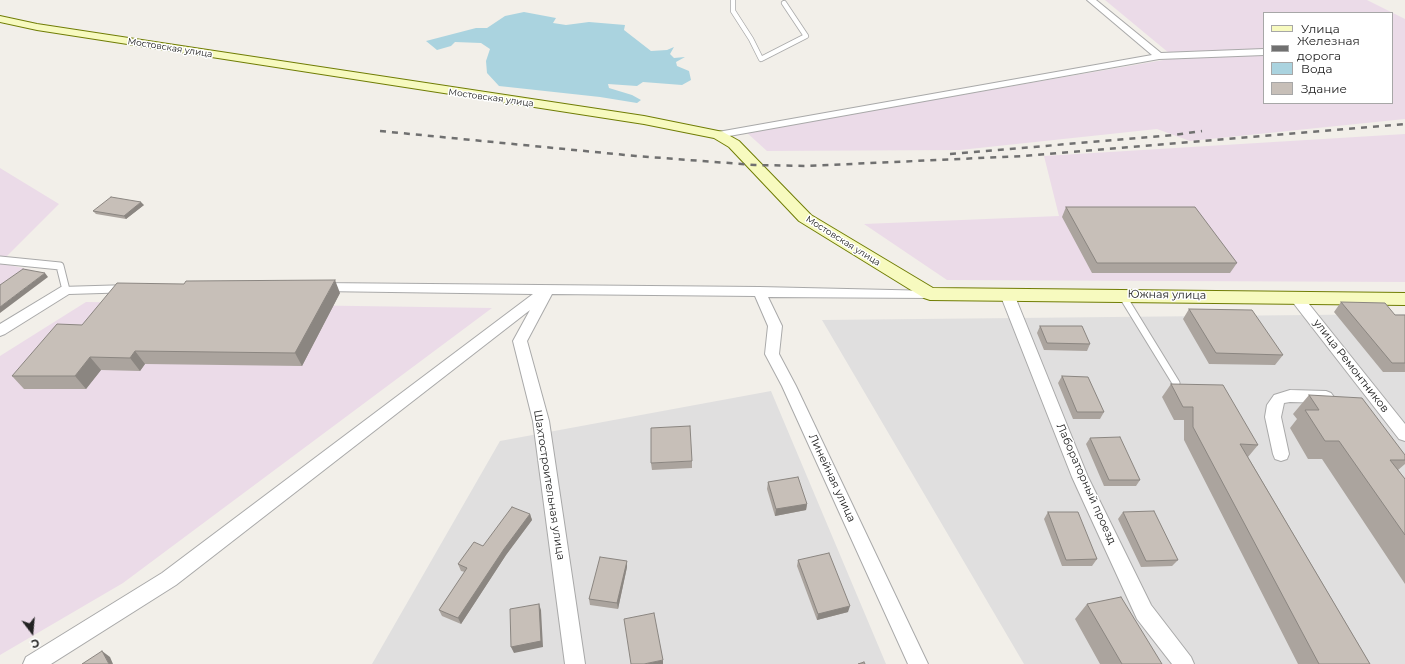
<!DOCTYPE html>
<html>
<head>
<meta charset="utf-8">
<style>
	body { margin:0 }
	#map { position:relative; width:1405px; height:664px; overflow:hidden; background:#f2efe9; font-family:Montserrat,sans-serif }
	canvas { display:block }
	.legend { position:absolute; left:1263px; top:12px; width:130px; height:92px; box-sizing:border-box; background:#fff; border:1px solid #a7a7a7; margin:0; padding:5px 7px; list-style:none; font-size:12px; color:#222 }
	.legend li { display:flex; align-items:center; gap:8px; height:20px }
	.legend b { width:20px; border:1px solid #a7a7a7 }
	.north { position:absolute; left:12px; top:612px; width:40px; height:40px; -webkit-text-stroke:3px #fff; paint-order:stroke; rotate:164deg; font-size:11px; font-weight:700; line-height:16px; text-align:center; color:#222 }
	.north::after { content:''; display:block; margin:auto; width:14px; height:18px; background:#222; clip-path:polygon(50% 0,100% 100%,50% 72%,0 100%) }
</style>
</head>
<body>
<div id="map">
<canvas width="1405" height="664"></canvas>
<ul class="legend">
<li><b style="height:5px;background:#f7fabf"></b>Улица</li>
<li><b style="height:5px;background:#707070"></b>Железная дорога</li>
<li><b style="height:11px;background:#aad3df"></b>Вода</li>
<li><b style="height:11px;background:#c7bfb8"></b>Здание</li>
</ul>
<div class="north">С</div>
</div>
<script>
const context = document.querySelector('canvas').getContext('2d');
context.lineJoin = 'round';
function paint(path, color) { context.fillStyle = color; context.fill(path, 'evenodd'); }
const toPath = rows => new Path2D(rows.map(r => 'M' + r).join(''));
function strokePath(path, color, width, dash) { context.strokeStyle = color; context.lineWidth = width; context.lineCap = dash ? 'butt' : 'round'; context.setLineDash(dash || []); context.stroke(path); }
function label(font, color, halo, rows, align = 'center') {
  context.font = font + ' Montserrat,sans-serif'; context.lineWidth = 3; context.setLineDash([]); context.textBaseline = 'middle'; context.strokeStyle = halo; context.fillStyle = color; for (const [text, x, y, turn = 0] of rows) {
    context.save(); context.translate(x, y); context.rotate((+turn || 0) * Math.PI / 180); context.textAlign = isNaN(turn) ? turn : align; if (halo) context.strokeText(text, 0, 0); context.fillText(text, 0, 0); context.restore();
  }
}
const residential = toPath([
	[1405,314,1405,664,1024,664,822,320],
	[771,391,886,664,372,664,500,441]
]);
const industrial = toPath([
	[1105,0,1367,0,1405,19,1405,119,1190,141,1157,129,960,150,767,151,746,132,1175,58],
	[1264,13,1392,13,1392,103,1264,103],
	[1405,134,1405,282,947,280,864,224,1059,216,1044,156],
	[0,168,59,204,0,263,32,270,0,293],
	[86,302,492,308,123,583,0,655,0,356]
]);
const water = toPath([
	[524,12,556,18,553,23,566,25,589,22,625,25,624,30,651,51,667,50,674,47,670,54,674,58,685,57,676,62,677,66,689,71,691,80,682,85,643,82,637,86,608,84,609,88,632,95,641,100,637,103,600,97,499,86,487,73,486,61,490,49,481,43,455,42,451,46,437,50,426,41,476,28,487,28,505,16]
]);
const laneFar1 = toPath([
	[733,0,733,11,751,39,761,59,806,36,784,3]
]);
const lane = toPath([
	[0,260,60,266,66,290],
	[1122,295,1176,383]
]);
const street = toPath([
	[1087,0,1096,0,1161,53,1264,49,1264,55,1159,59,718,138,713,135,718,132,1152,55,1087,0],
	[320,283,759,287,935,291,937,294,935,297,930,298,768,297,782,326,779,354,796,386,928,664,908,664,782,386,765,354,768,326,755,296,552,294,527,341,549,421,585,664,565,664,533,421,513,341,530,310,176,585,51,664,23,664,26,657,162,573,533,294,320,291,315,290,313,287,315,284,320,283],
	[129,285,134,286,136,289,134,292,69,294,5,334,0,336,0,324,61,287,129,285],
	[1007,290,1012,291,1014,294,1088,477,1151,605,1191,657,1194,664,1172,664,1137,619,1072,477,1000,294,1002,291,1007,290],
	[1296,292,1301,294,1405,424,1405,441,1399,439,1291,300,1289,297,1291,294,1296,292],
	[1290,390,1326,391,1331,393,1334,397,1331,401,1326,403,1290,402,1284,403,1281,417,1289,454,1287,459,1281,461,1275,459,1273,454,1265,417,1267,405,1274,395,1290,390]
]);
const secondary = toPath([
	[0,16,37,24,155,42,644,116,723,132,739,141,811,215,933,288,1405,293,1405,305,930,300,924,298,799,221,729,147,714,138,644,124,37,30,0,22,0,16]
]);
const rail = toPath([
	[380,131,636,156,755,165,807,166,1023,156,1405,124],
	[950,154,1174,135,1202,131]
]);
const wall = toPath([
	[144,205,126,219,96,214,93,211],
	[1066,207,1237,263,1230,273,1092,273,1062,217],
	[340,293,302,366,145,364,140,371,101,370,86,389,24,389,12,376,82,325],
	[1341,302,1395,315,1405,315,1405,372,1383,372,1334,312],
	[1189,309,1283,355,1275,365,1209,364,1183,319],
	[1040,326,1090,344,1087,351,1044,350,1037,333],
	[1062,376,1104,412,1100,419,1073,419,1058,383],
	[1171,384,1258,445,1248,457,1370,664,1298,664,1184,440,1184,420,1174,420,1162,397],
	[1309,395,1405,455,1405,464,1398,470,1405,479,1405,584,1322,459,1308,459,1290,428,1297,419,1293,414],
	[1090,438,1140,480,1136,486,1104,486,1086,444],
	[692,461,692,468,652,470,651,463],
	[768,482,807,504,806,510,775,516,767,489],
	[1048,512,1097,559,1092,566,1062,566,1044,519],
	[1123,512,1178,560,1172,566,1141,567,1118,519],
	[530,514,532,520,506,555,461,624,442,616,439,610,465,572,461,571,458,564,483,546],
	[798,560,848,612,817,620,797,566],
	[627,567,618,609,590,605,589,599],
	[1087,604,1162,664,1100,664,1075,619]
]);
const shadedWall = toPath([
	[141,202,144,205,126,219,124,216],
	[45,273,48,277,0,313,0,307],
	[335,280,340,293,302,366,295,353],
	[135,351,145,364,140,371,130,358],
	[90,357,101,370,86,389,75,376],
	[807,504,806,510,775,516,776,509],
	[530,514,532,520,506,555,461,624,458,618,504,549],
	[627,561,627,567,618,609,617,603],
	[539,604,541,610,543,647,514,653,511,647],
	[850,606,848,612,817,620,818,614],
	[102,651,110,657,113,664,109,664],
	[663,660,663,664,644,664]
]);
const building = toPath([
	[111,197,141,202,124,216,93,211,111,197],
	[1066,207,1195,207,1237,263,1097,263,1066,207],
	[23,269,45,273,0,307,0,285,23,269],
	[335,280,295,353,135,351,130,358,90,357,75,376,12,376,57,324,82,325,117,283,184,284,186,281,335,280],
	[1341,302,1385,303,1395,315,1405,315,1405,363,1392,363,1341,302],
	[1189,309,1252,310,1283,355,1216,353,1189,309],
	[1040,326,1082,326,1090,344,1047,343,1040,326],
	[1062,376,1088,377,1104,412,1077,412,1062,376],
	[1171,384,1223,385,1258,445,1240,444,1370,664,1319,664,1193,427,1193,407,1183,407,1171,384],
	[1309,395,1362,398,1405,455,1405,460,1390,460,1405,479,1405,535,1339,441,1325,441,1305,410,1319,410,1309,395],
	[690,426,692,461,651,463,651,428,690,426],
	[1120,437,1140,480,1109,480,1090,438,1120,437],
	[798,477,807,504,776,509,768,482,798,477],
	[512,507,530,514,504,549,458,618,439,610,467,568,458,564,474,542,483,546,512,507],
	[1154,511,1178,560,1146,561,1123,512,1154,511],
	[1048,512,1078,512,1097,559,1066,560,1048,512],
	[829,553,850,606,818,614,798,560,829,553],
	[600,557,627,561,617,603,589,599,600,557],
	[1121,597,1162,664,1122,664,1087,604,1121,597],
	[539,604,541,641,511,647,510,609,539,604],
	[654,613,663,660,644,664,631,664,624,619,654,613],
	[102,651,109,664,82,664,102,651],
	[864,662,865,664,858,664,864,662]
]);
const farStreetnames = [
	["Мостовская улица",170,48,9],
	["Мостовская улица",491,98,8],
	["Мостовская улица",843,241,32]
];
const streetNames = [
	["Южная улица",1167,295,1],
	["улица Ремонтников",1351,366,52],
	["Линейная улица",832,478,65],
	["Лабораторный проезд",1086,484,66],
	["Шахтостроительная улица",549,485,81]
];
paint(residential, '#e0dfdf');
paint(industrial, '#ebdbe8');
paint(water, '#aad3df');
strokePath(laneFar1, '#a9a9a9', 6);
strokePath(lane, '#a9a9a9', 9);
strokePath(street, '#a9a9a9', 2);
strokePath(secondary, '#707d05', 2);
strokePath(laneFar1, '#fff', 4.5);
strokePath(lane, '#fff', 7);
paint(street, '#fff');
paint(secondary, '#f7fabf');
strokePath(rail, '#707070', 2.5, [6, 6]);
paint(wall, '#aba49e');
paint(shadedWall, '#8b8681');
paint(building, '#c7bfb8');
strokePath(building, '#8b8681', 1);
label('9px', '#222', '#fff', farStreetnames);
label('11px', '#222', '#fff', streetNames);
</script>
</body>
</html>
